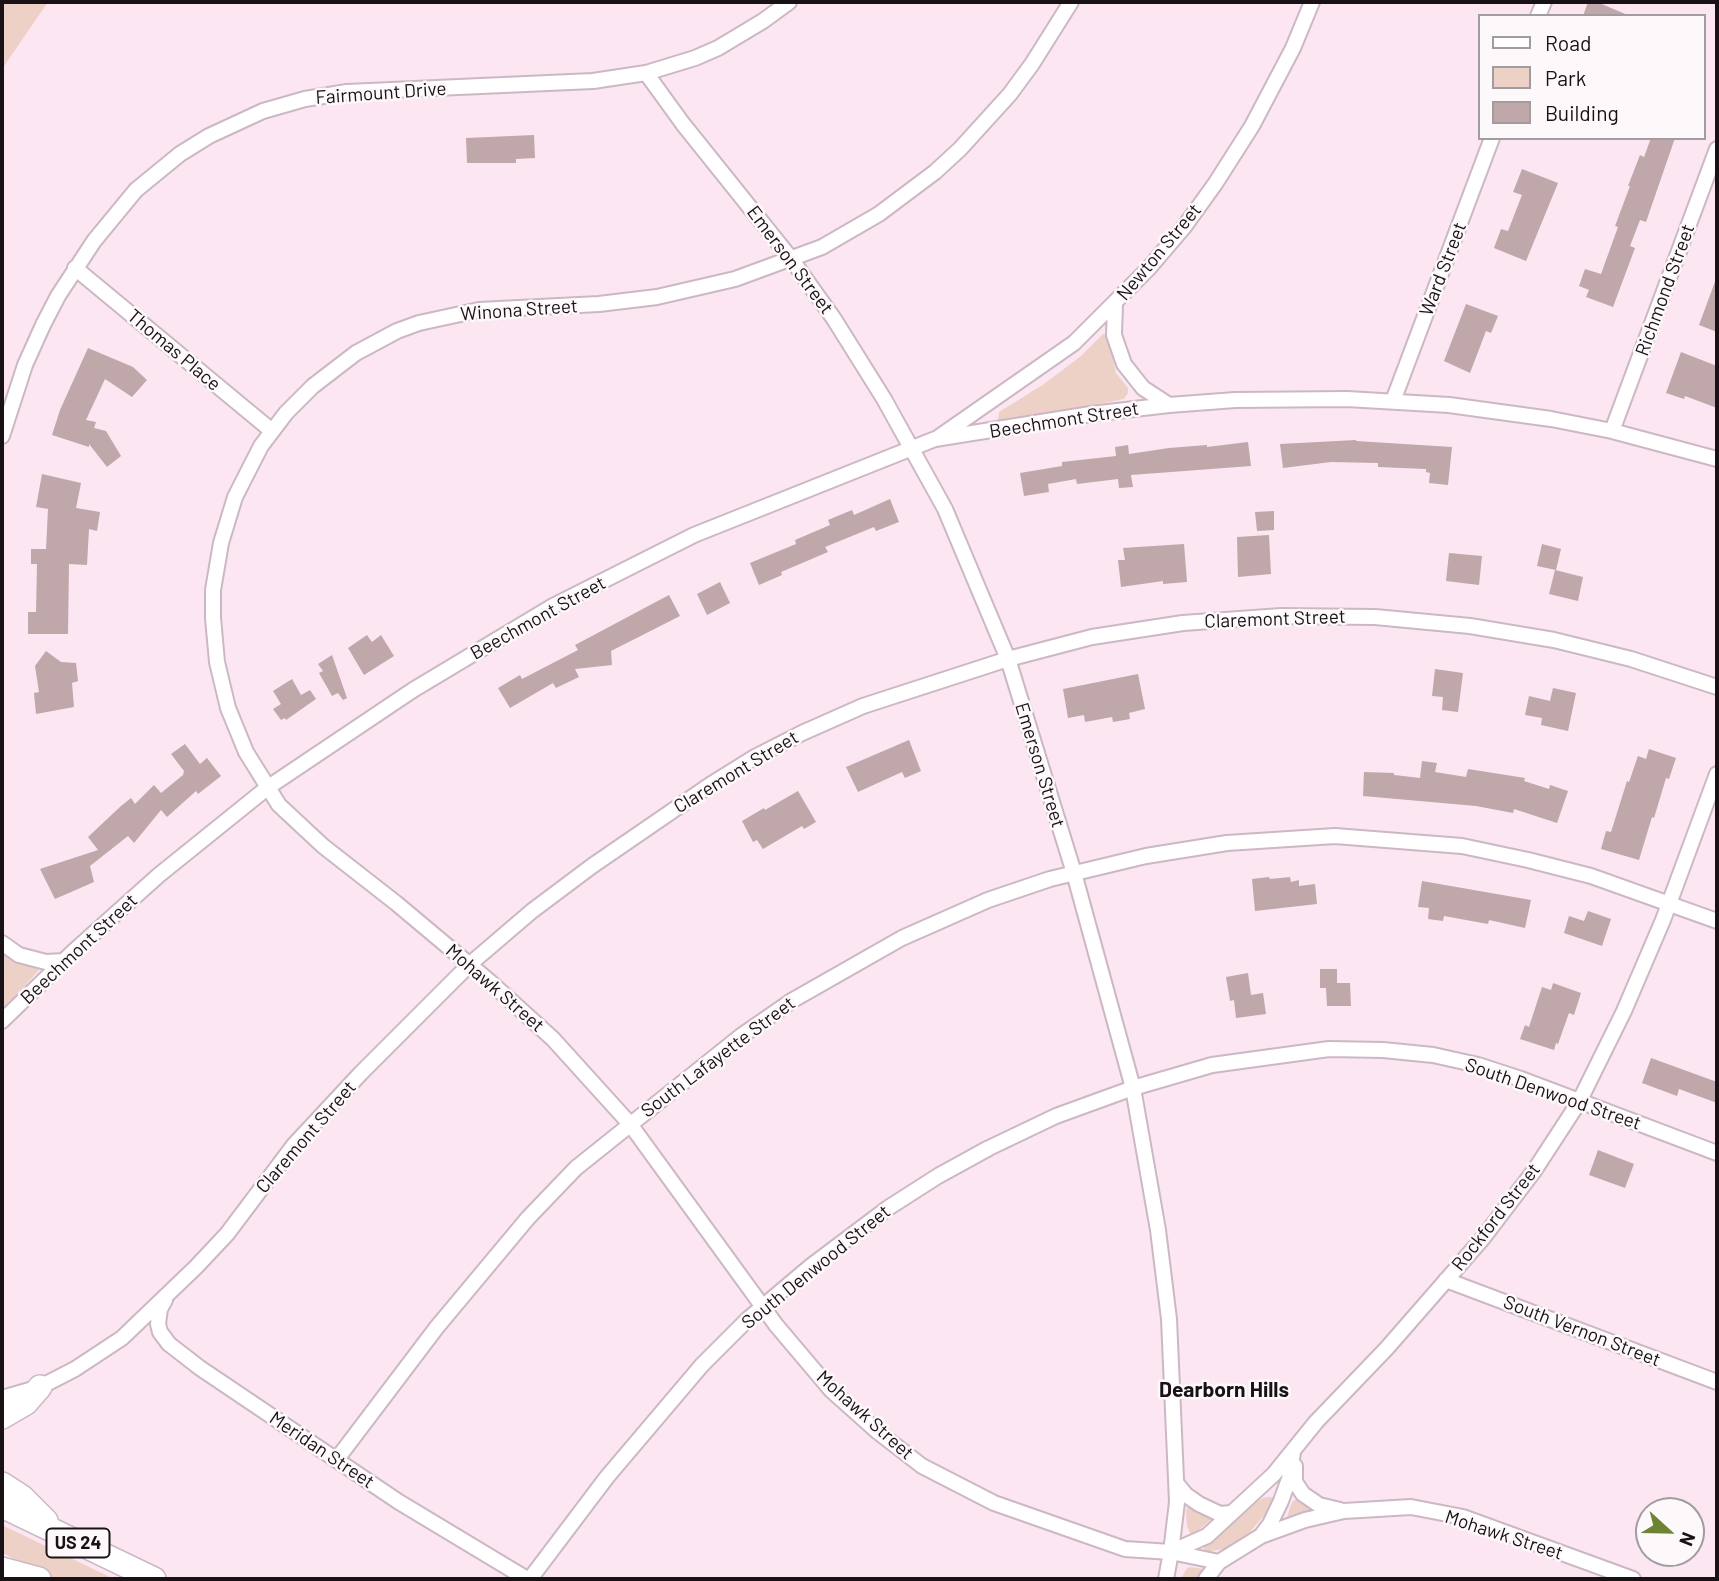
<!DOCTYPE html>
<html>
<head>
<meta charset="utf-8">
<style>
	body { margin:0 }
	#map { position:relative; width:1719px; height:1581px; overflow:hidden; background:#fbe6f2; font-family:Barlow,sans-serif }
	canvas { display:block }
	.frame { position:absolute; inset:0; border:4px solid #181115; pointer-events:none }
	.legend { position:absolute; left:1478px; top:14px; width:228px; height:126px; box-sizing:border-box; background:#fdf9fb; border:2px solid #a19c9f; margin:0; padding:9px 12px; list-style:none; font-size:21px; color:#181115 }
	.legend li { display:flex; align-items:center; gap:14px; height:35px }
	.legend b { width:35px; border:2px solid #a19c9f }
	.north { position:absolute; left:1635px; top:1497px; width:70px; height:70px; box-sizing:border-box; background:#fdf9fb; border:2px solid #a19c9f; border-radius:50%; rotate:112deg; font-size:19px; font-weight:700; line-height:28px; text-align:center; color:#181115 }
	.north::after { content:''; display:block; margin:auto; width:24px; height:32px; background:#6d8435; clip-path:polygon(50% 0,100% 100%,50% 72%,0 100%) }
</style>
</head>
<body>
<div id="map">
<canvas width="1719" height="1581"></canvas>
<div class="frame"></div>
<ul class="legend">
<li><b style="height:9px;background:#fff"></b>Road</li>
<li><b style="height:19px;background:#edd0c6"></b>Park</li>
<li><b style="height:19px;background:#bfa7aa"></b>Building</li>
</ul>
<div class="north">N</div>
</div>
<script>
const context = document.querySelector('canvas').getContext('2d');
context.lineJoin = 'round';
function paint(path, color) { context.fillStyle = color; context.fill(path, 'evenodd'); }
const toPath = rows => new Path2D(rows.map(r => 'M' + r).join(''));
function strokePath(path, color, width, dash) { context.strokeStyle = color; context.lineWidth = width; context.lineCap = dash ? 'butt' : 'round'; context.setLineDash(dash || []); context.stroke(path); }
function label(font, color, halo, rows, align = 'center') {
  context.font = font + ' Barlow,sans-serif'; context.lineWidth = 5; context.setLineDash([]); context.textBaseline = 'middle'; context.strokeStyle = halo; context.fillStyle = color; for (const [text, x, y, turn = 0] of rows) {
    context.save(); context.translate(x, y); context.rotate((+turn || 0) * Math.PI / 180); context.textAlign = isNaN(turn) ? turn : align; if (halo) context.strokeText(text, 0, 0); context.fillText(text, 0, 0); context.restore();
  }
}
const green = toPath([
	[2,2,48,2,2,69],
	[1103,334,1108,336,1116,373,1128,388,1128,393,1124,399,1007,422,998,420,999,412,1044,384,1081,356],
	[2,951,36,965,39,970,2,1011],
	[1269,1497,1274,1498,1272,1506,1249,1533,1224,1549,1204,1552,1204,1547,1247,1508,1263,1498],
	[1296,1499,1298,1499,1314,1510,1295,1518,1287,1517,1292,1502],
	[1189,1504,1213,1518,1194,1534,1190,1533,1187,1526,1186,1510],
	[2,1525,114,1579,56,1579,2,1553],
	[1187,1568,1191,1567,1204,1569,1197,1579,1181,1579]
]);
const building = toPath([
	[1588,2,1597,2,1630,16,1583,16],
	[534,135,535,158,516,159,516,163,467,163,466,138],
	[1651,138,1675,138,1646,222,1640,220,1630,246,1635,248,1613,307,1586,297,1589,290,1579,286,1585,269,1601,274,1618,227,1615,226,1630,186,1628,186,1640,155,1644,157],
	[1522,169,1558,183,1526,261,1494,248,1501,229,1508,231,1522,195,1513,192],
	[1716,279,1717,280,1717,332,1699,325],
	[1466,304,1498,316,1491,333,1486,331,1470,373,1444,361],
	[88,348,133,367,147,380,132,397,105,379,86,420,96,422,94,428,106,431,121,456,107,467,89,444,89,447,52,435,60,410],
	[1681,352,1717,366,1717,408,1685,396,1684,399,1666,393],
	[1356,440,1356,441,1452,447,1448,485,1429,483,1430,473,1426,472,1426,469,1378,467,1378,463,1331,462,1283,468,1280,444],
	[1248,442,1251,466,1131,475,1133,487,1119,488,1118,479,1077,484,1076,479,1048,484,1049,492,1024,496,1020,473,1062,466,1062,462,1116,456,1115,447,1128,445,1129,454,1169,448,1207,445,1207,447],
	[42,474,81,483,76,508,100,512,97,531,89,529,87,565,69,564,68,634,28,634,28,612,36,612,37,564,31,564,31,549,46,549,48,509,36,507],
	[890,499,899,522,876,531,874,527,825,547,828,552,781,572,782,575,759,585,750,563,796,544,795,540,830,525,828,520,852,510,854,515],
	[1274,511,1274,530,1257,531,1255,512],
	[1269,535,1271,574,1238,577,1237,537],
	[1184,544,1187,582,1163,584,1163,581,1121,587,1118,560,1125,560,1123,548],
	[1542,544,1561,549,1556,570,1537,566],
	[1449,553,1482,556,1479,585,1446,581],
	[1555,570,1583,577,1578,601,1549,594],
	[720,582,730,603,707,615,697,594],
	[669,595,680,616,611,651,612,665,575,669,579,677,556,688,553,683,510,708,498,688,520,675,522,679,578,650,575,645],
	[367,635,372,642,381,635,394,656,364,675,348,648],
	[46,651,61,662,76,663,78,681,72,683,74,707,36,714,34,693,39,692,35,666],
	[332,655,347,698,343,700,338,693,332,696,319,673,323,671,318,664],
	[1435,669,1463,673,1458,712,1442,710,1443,697,1432,696],
	[1138,674,1145,709,1129,713,1130,719,1113,722,1112,717,1085,722,1084,715,1068,718,1063,689],
	[292,679,301,695,310,690,316,699,286,720,285,718,281,720,273,709,281,704,273,691],
	[1553,688,1576,693,1568,731,1541,725,1542,718,1525,715,1529,696,1550,701],
	[909,740,921,771,905,778,902,772,858,792,846,767],
	[185,744,200,764,207,758,221,776,198,794,196,791,167,817,161,810,134,843,128,836,90,866,94,882,55,899,40,869,98,850,88,837,121,806,131,798,135,804,154,785,161,793,183,775,184,771,171,754],
	[1649,749,1676,758,1669,779,1666,778,1654,818,1652,817,1639,860,1601,849,1606,831,1611,832,1627,781,1629,782,1638,756,1646,759],
	[1422,761,1437,763,1435,772,1466,777,1468,769,1525,778,1524,781,1549,789,1550,785,1568,791,1557,823,1514,809,1513,813,1476,806,1363,796,1364,772,1394,773,1394,775,1420,778],
	[798,791,816,822,804,829,802,826,763,849,757,840,753,842,742,821,764,808,765,810],
	[1269,877,1270,879,1290,877,1291,882,1299,880,1299,886,1315,884,1317,904,1255,911,1252,879],
	[1422,881,1531,900,1525,928,1489,920,1488,924,1444,916,1443,921,1428,919,1429,908,1418,907],
	[1588,911,1611,919,1602,946,1564,933,1569,916,1584,921],
	[1320,969,1337,969,1337,983,1350,983,1351,1006,1327,1006,1326,988,1320,988],
	[1248,973,1251,995,1263,993,1266,1014,1236,1018,1234,1000,1230,1001,1226,977],
	[1553,983,1581,993,1574,1015,1569,1013,1558,1044,1556,1043,1554,1050,1520,1039,1525,1025,1529,1027,1542,987,1551,990],
	[1651,1058,1717,1082,1717,1103,1679,1089,1677,1096,1642,1083],
	[1598,1150,1634,1164,1625,1188,1589,1175]
]);
const minor = toPath([
	[1071,2,1032,64,1010,94,960,149,935,172,879,214,822,247,735,279,657,297,599,304,479,310,419,323,397,331,356,353,313,386,286,413,261,446,235,497,221,543,213,590,213,618,217,662,228,708,246,752,279,805,323,846,396,903,489,981,553,1039,630,1124,776,1325,831,1390,878,1432,922,1466,994,1503,1125,1549,1171,1552,1219,1562,1261,1536,1305,1520,1344,1511,1411,1507,1463,1517,1633,1579],
	[1538,16,1544,2],
	[646,73,683,124,792,260,834,319,884,399,945,509,1008,659,1074,873,1133,1088,1158,1230,1169,1319,1177,1502,1171,1552],
	[75,268,272,431],
	[1115,304,1114,335,1124,364,1143,388,1169,405],
	[1393,401,1492,138],
	[1612,431,1717,149],
	[2,436,25,365,43,325,58,296,94,241,136,190,180,154,209,136,263,111,305,99,347,92,593,81,646,73,695,58,718,48,763,21,789,2],
	[939,437,1074,343,1149,268,1184,227,1215,184,1252,126,1293,48,1312,2],
	[2,943,19,955,46,962,64,961],
	[2,1021,73,952,159,875,267,788,413,690,553,606,694,535,935,439,1091,414,1169,405,1235,400,1347,399,1449,405,1551,419,1612,431,1717,459],
	[1446,1280,1717,1382],
	[165,1300,160,1309,158,1324,160,1332,169,1344,200,1368,399,1502,527,1579],
	[2,1398,40,1387,75,1369,122,1338,196,1267,227,1234,294,1145,361,1073,470,964,532,911,592,866,710,785,755,757,802,733,863,706,1008,659,1092,637,1183,623,1281,616,1375,617,1470,626,1554,640,1631,659,1717,687],
	[337,1459,437,1327,528,1218,576,1168,741,1036,793,1000,902,938,988,900,1050,879,1146,856,1227,843,1335,836,1462,846,1528,860,1591,876,1717,921],
	[1295,1466,1295,1482,1303,1494,1319,1505,1340,1510],
	[1177,1484,1186,1495,1199,1504,1220,1514,1231,1513],
	[1261,1536,1270,1524,1281,1501,1289,1479,1293,1452],
	[530,1579,607,1477,702,1365,747,1320,811,1266,888,1208,938,1176,989,1148,1056,1116,1133,1088,1212,1065,1329,1049,1383,1050,1433,1055,1478,1065,1521,1079,1717,1153],
	[1166,1579,1171,1552,1207,1536,1274,1474,1316,1422,1387,1348,1483,1238,1534,1171,1579,1102,1624,1011,1663,920,1717,774],
	[1206,1579,1219,1562]
]);
const primary = toPath([
	[2,1417,26,1403,40,1387],
	[2,1484,22,1497,46,1521],
	[2,1506,154,1579],
	[2,1569,39,1579]
]);
const shields = [
	[78,1543,63]
];
const shieldNames = [
	["US 24",78,1543]
];
const streetNames = [
	["Fairmount Drive",381,93,-4],
	["Newton Street",1159,252,-50],
	["Emerson Street",790,260,53],
	["Ward Street",1443,269,-69],
	["Richmond Street",1665,290,-70],
	["Winona Street",519,310,-4],
	["Thomas Place",174,350,40],
	["Beechmont Street",1064,420,-9],
	["Beechmont Street",538,618,-29],
	["Claremont Street",1275,619,-2],
	["Emerson Street",1040,765,73],
	["Claremont Street",736,772,-31],
	["Beechmont Street",79,949,-43],
	["Mohawk Street",495,988,41],
	["South Lafayette Street",718,1057,-37],
	["South Denwood Street",1553,1094,19],
	["Claremont Street",306,1137,-49],
	["Rockford Street",1496,1217,-52],
	["South Denwood Street",816,1267,-39],
	["South Vernon Street",1582,1331,21],
	["Mohawk Street",865,1415,42],
	["Meridan Street",322,1450,34],
	["Mohawk Street",1504,1535,18]
];
const neighbourhoodNames = [
	["Dearborn Hills",1224,1390]
];
paint(green, '#edd0c6');
paint(building, '#bfa7aa');
strokePath(minor, '#ccb8c4', 18);
strokePath(primary, '#ccb8c4', 26);
strokePath(minor, '#fff', 14);
strokePath(primary, '#fff', 23);
for (const [x, y, w] of shields) { const box = new Path2D(); box.roundRect(x - w / 2, y - 14.5, w, 29, 5); context.fillStyle = '#fdf9fb'; context.fill(box); strokePath(box, '#181115', 2); }
label('bold 18px', '#181115', null, shieldNames);
label('19px', '#181115', '#fdf9fb', streetNames);
label('bold 21px', '#181115', '#fdf9fb', neighbourhoodNames);
</script>
</body>
</html>
